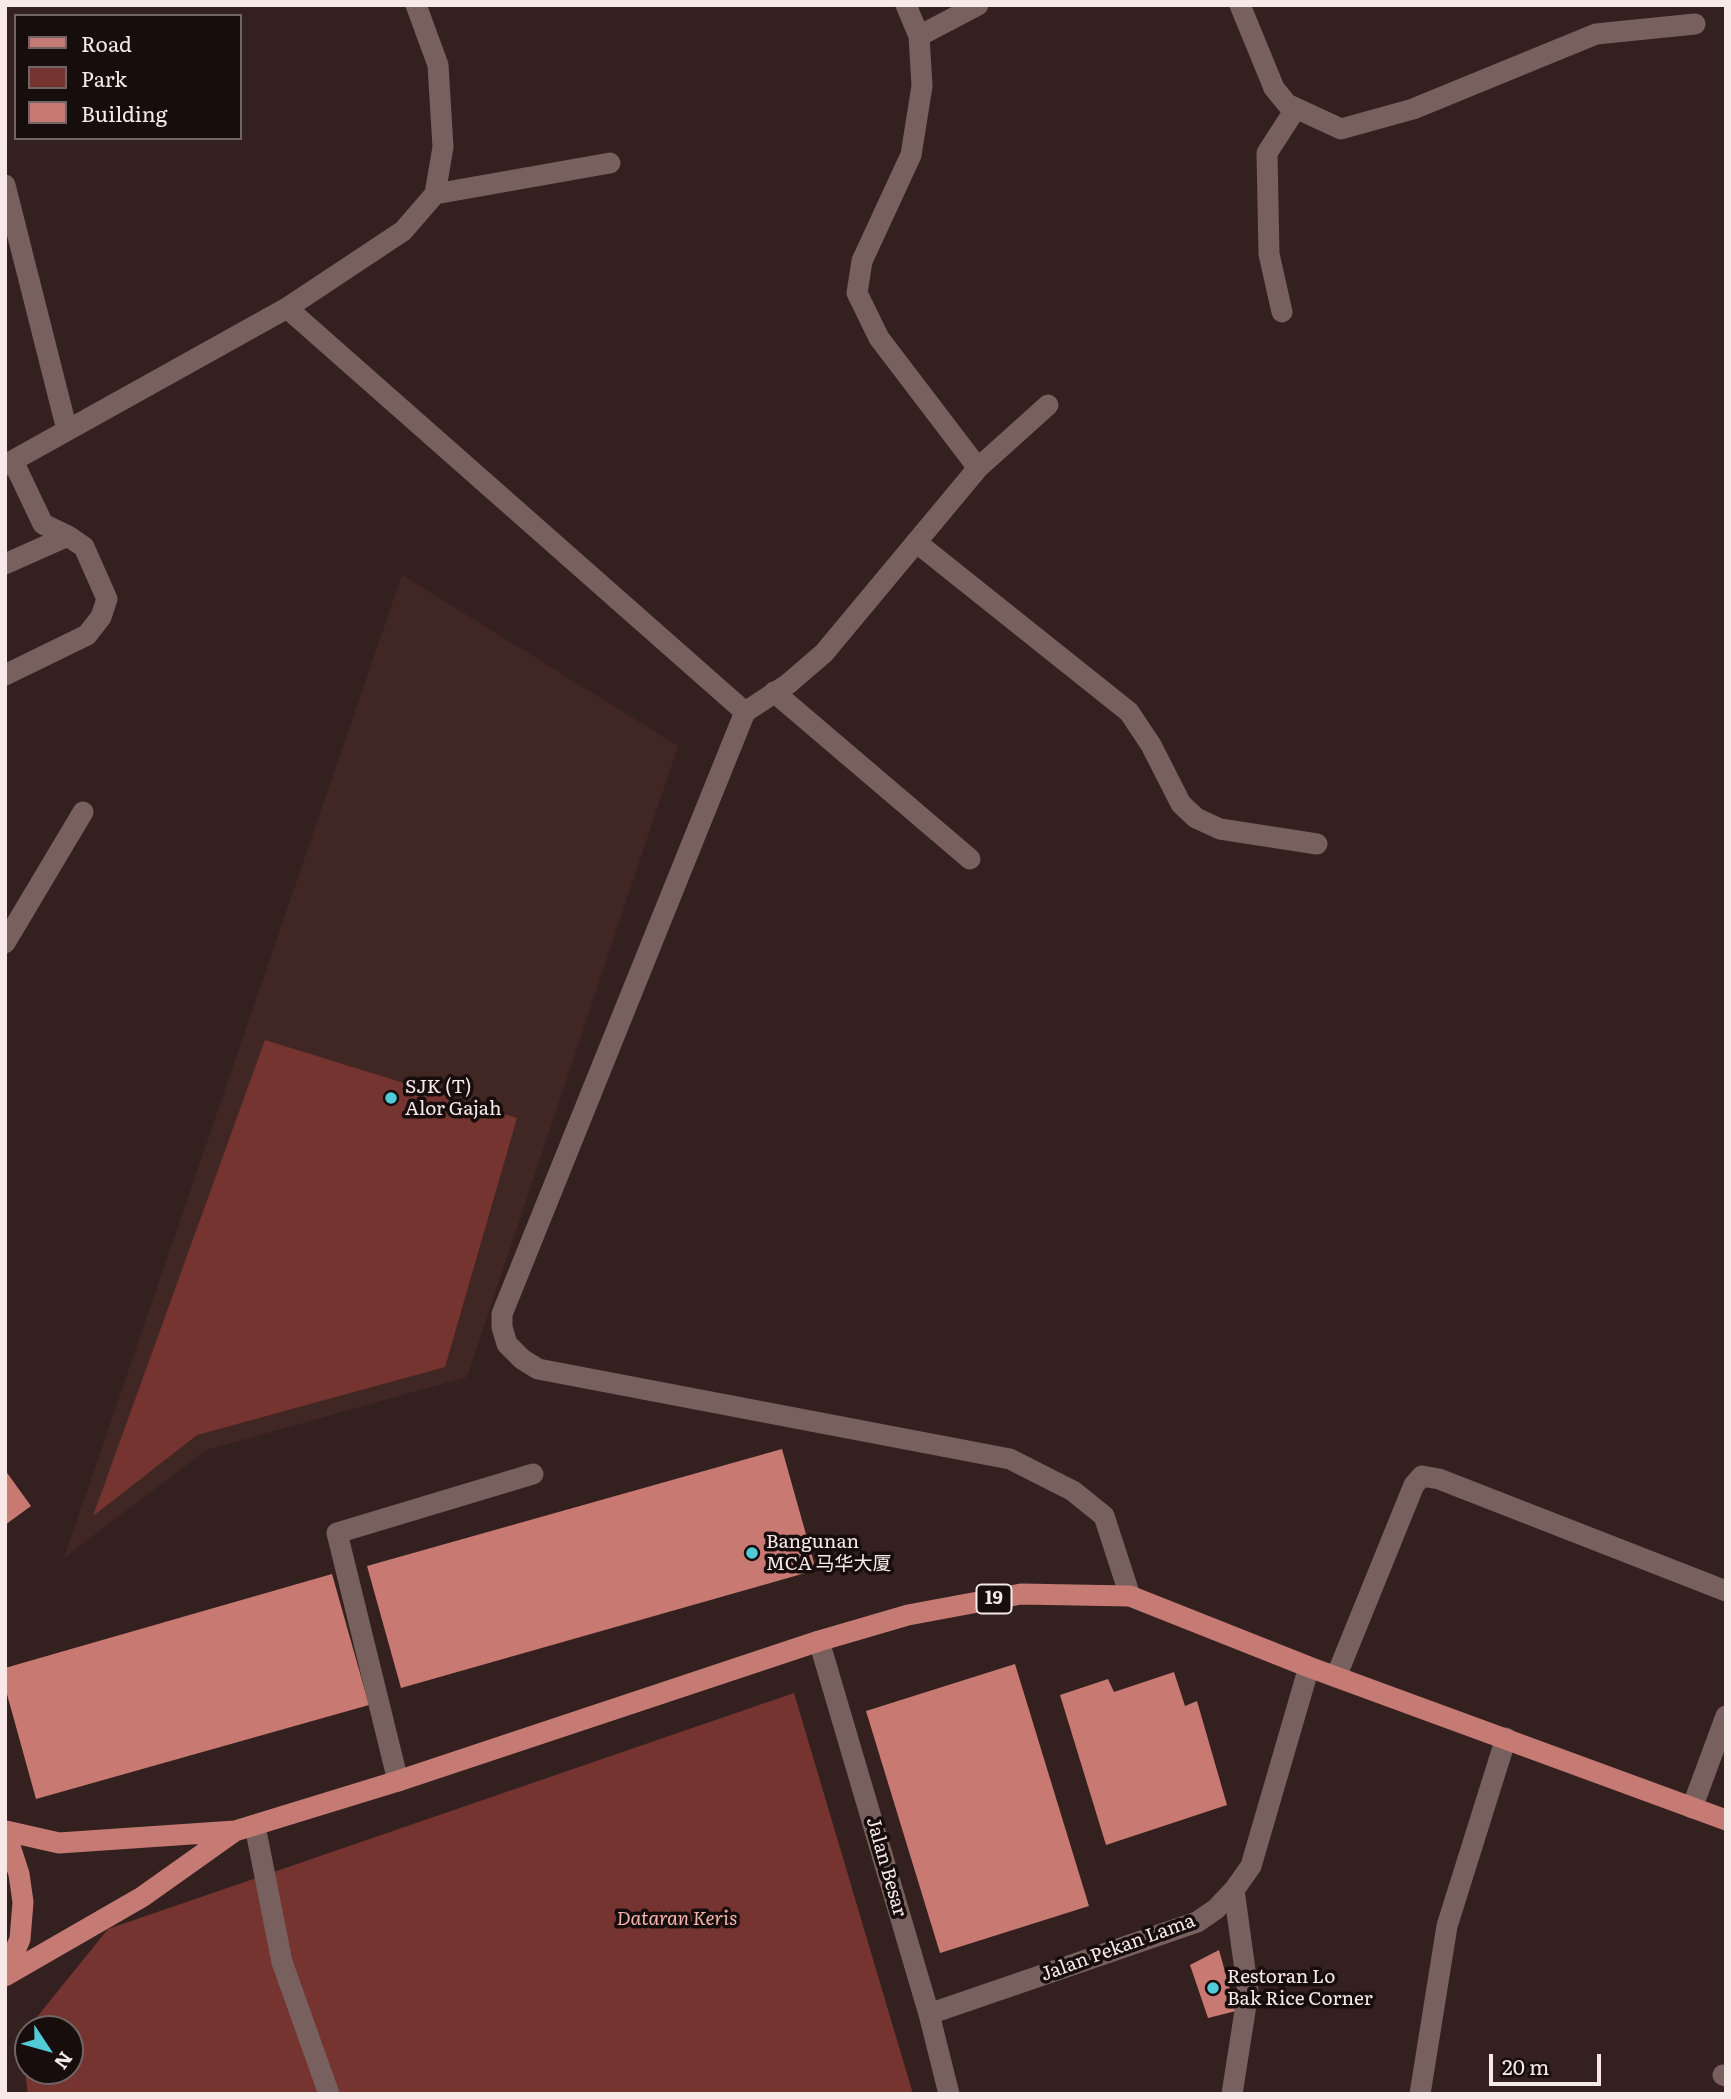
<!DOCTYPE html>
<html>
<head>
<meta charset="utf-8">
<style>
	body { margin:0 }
	#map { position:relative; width:1731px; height:2099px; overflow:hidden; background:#34211f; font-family:Literata,serif }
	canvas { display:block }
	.frame { position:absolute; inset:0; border:7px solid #f7e9e8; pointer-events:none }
	.legend { position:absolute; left:14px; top:14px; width:228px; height:126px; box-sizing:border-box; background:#160d0c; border:2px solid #706564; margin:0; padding:9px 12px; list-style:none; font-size:21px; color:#f7e9e8 }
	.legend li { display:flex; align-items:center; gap:14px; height:35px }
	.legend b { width:35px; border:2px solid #706564 }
	.north { position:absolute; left:14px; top:2015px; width:70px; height:70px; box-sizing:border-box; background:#160d0c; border:2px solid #706564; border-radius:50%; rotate:126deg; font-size:19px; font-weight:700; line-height:28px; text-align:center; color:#f7e9e8 }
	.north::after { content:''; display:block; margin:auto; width:24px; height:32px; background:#52cbd9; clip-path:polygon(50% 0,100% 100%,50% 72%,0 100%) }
	.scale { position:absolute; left:1489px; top:2054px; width:112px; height:32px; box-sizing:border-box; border:4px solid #f7e9e8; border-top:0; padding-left:9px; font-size:21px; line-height:24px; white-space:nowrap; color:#f7e9e8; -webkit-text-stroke:5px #160d0c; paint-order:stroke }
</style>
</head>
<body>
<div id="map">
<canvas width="1731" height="2099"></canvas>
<div class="frame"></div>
<ul class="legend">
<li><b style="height:9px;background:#c57a73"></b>Road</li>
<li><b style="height:19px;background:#75342f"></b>Park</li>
<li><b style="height:19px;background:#c87971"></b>Building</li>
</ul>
<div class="north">N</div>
<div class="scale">20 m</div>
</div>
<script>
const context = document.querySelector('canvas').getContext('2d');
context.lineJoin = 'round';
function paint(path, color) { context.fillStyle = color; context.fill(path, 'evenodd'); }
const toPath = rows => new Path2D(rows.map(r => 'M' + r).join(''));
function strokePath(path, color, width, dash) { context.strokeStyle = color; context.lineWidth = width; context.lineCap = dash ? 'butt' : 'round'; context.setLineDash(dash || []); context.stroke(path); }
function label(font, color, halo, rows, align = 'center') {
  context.font = font + ' Literata,"Noto Sans SC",serif'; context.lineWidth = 7; context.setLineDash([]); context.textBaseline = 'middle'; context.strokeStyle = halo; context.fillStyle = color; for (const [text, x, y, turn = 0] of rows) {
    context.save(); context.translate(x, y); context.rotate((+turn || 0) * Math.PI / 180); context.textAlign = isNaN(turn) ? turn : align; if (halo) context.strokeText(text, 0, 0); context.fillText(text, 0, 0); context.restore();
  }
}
const built = toPath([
	[402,575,678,746,467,1377,206,1450,64,1558]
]);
const green = toPath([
	[265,1040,517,1118,445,1367,197,1435,93,1516],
	[794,1693,913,2094,28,2094,20,2038,108,1929],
	[28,2029,70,2029,70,2071,28,2071]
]);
const building = toPath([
	[782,1449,816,1570,401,1688,367,1566],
	[5,1470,31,1506,5,1525],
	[332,1574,369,1705,36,1799,5,1687,5,1668],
	[1015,1664,1089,1906,940,1953,866,1711],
	[1174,1672,1185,1706,1197,1701,1227,1805,1106,1845,1060,1695,1108,1679,1114,1692],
	[1219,1950,1236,2011,1208,2018,1190,1965]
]);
const minor = toPath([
	[906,5,919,36,922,86,911,155,862,261,857,293,879,338,978,468],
	[1240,5,1274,88,1287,104,1341,129,1413,109,1596,34,1695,24],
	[919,36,978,5],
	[5,185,67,430],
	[435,194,610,163],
	[287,308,745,712,502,1314,502,1327,507,1344,522,1359,538,1369,1010,1459,1073,1491,1104,1516,1130,1596],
	[1282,312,1269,254,1267,153,1296,108],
	[5,465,287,308,403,231,435,194,443,147,438,65,416,5],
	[916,542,1129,712,1151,745,1181,804,1196,818,1220,829,1317,844],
	[5,564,68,536],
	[5,675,87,635,101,617,107,599,84,547,68,536,43,524,13,461],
	[774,692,970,859],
	[745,712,788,684,824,653,978,468,1048,405],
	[5,943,83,812],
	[819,1641,929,2014,949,2094],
	[1336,1677,1414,1485,1422,1476,1439,1479,1726,1591],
	[398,1781,337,1533,533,1474],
	[1692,1808,1726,1716],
	[255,1826,282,1962,329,2094],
	[929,2014,1197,1922,1216,1909,1234,1890,1251,1866,1309,1667],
	[1723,2075,1726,2076],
	[1232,2094,1248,1992,1234,1890],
	[1420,2094,1447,1926,1506,1738]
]);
const major = toPath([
	[5,1831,19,1874,23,1902,20,1939,5,1975],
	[6,1831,59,1843,235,1831,398,1781,819,1641,908,1615,1021,1594,1130,1596,1309,1667,1726,1820],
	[5,1976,142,1897,235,1831]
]);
const markers = [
	[391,1098,7,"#52cbd9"],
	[752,1553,7,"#52cbd9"],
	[1213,1988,7,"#52cbd9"]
];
const shields = [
	[994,1599,35]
];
const shieldNames = [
	["19",994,1599]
];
const poiNames = [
	["SJK (T)",405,1087],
	["Alor Gajah",405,1109],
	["Bangunan",766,1542],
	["MCA 马华大厦",766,1564],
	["Restoran Lo",1227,1977],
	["Bak Rice Corner",1227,1999]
];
const streetNames = [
	["Jalan Besar",886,1867,74],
	["Jalan Pekan Lama",1118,1948,-20]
];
const parkNames = [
	["Dataran Keris",677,1919]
];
paint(built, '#412724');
paint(green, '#75342f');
paint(building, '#c87971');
strokePath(minor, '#77605d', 21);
strokePath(major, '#c57a73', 21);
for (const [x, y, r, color] of markers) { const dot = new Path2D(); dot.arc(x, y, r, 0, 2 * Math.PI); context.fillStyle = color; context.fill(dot); strokePath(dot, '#160d0c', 2.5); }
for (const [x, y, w] of shields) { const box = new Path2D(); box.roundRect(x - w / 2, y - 14.5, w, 29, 5); context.fillStyle = '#160d0c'; context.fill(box); strokePath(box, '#f7e9e8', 2); }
label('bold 18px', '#f7e9e8', null, shieldNames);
label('19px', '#f7e9e8', '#160d0c', poiNames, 'left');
label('19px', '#f7e9e8', '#160d0c', streetNames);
label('italic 19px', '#f7b5ad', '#160d0c', parkNames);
</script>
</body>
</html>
